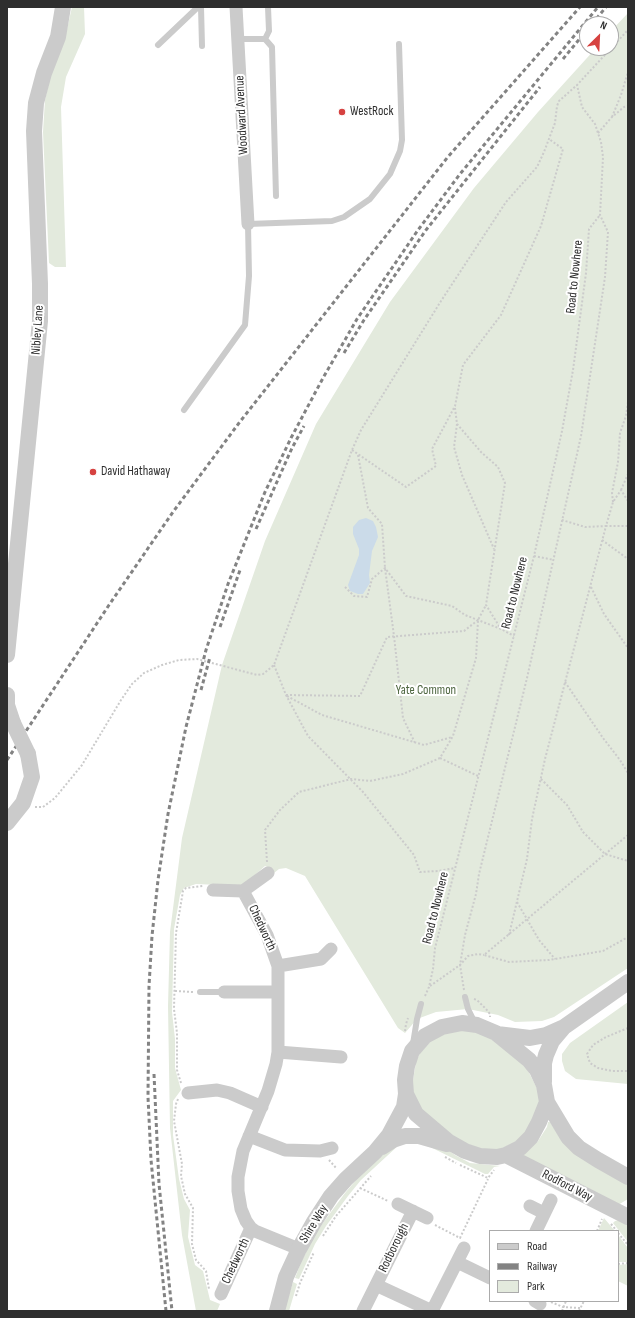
<!DOCTYPE html>
<html>
<head>
<meta charset="utf-8">
<style>
	body { margin:0 }
	#map { position:relative; width:635px; height:1318px; overflow:hidden; background:#fff; font-family:"Sofia Sans Condensed",sans-serif }
	canvas { display:block }
	.frame { position:absolute; inset:0; border:8px solid #2e2e2e; pointer-events:none }
	.legend { position:absolute; left:489px; top:1230px; width:130px; height:72px; box-sizing:border-box; background:#fff; border:1px solid #ababab; margin:0; padding:5px 7px; list-style:none; font-size:12px; color:#2e2e2e }
	.legend li { display:flex; align-items:center; gap:8px; height:20px }
	.legend b { width:20px; border:1px solid #ababab }
	.north { position:absolute; left:579px; top:16px; width:40px; height:40px; box-sizing:border-box; background:#fff; border:1px solid #ababab; border-radius:50%; rotate:24deg; font-size:11px; font-weight:700; line-height:16px; text-align:center; color:#2e2e2e }
	.north::after { content:''; display:block; margin:auto; width:14px; height:18px; background:#d64240; clip-path:polygon(50% 0,100% 100%,50% 72%,0 100%) }
</style>
</head>
<body>
<div id="map">
<canvas width="635" height="1318"></canvas>
<div class="frame"></div>
<ul class="legend">
<li><b style="height:5px;background:#cbcbcb"></b>Road</li>
<li><b style="height:5px;background:#838383"></b>Railway</li>
<li><b style="height:11px;background:#e3eadd"></b>Park</li>
</ul>
<div class="north">N</div>
</div>
<script>
const context = document.querySelector('canvas').getContext('2d');
context.lineJoin = 'round';
function paint(path, color) { context.fillStyle = color; context.fill(path, 'evenodd'); }
const toPath = rows => new Path2D(rows.map(r => 'M' + r).join(''));
function strokePath(path, color, width, dash) { context.strokeStyle = color; context.lineWidth = width; context.lineCap = dash ? 'butt' : 'round'; context.setLineDash(dash || []); context.stroke(path); }
function label(font, color, halo, rows, align = 'center') {
  context.font = font + ' "Sofia Sans Condensed",sans-serif'; context.lineWidth = 4; context.setLineDash([]); context.textBaseline = 'middle'; context.strokeStyle = halo; context.fillStyle = color; for (const [text, x, y, turn = 0] of rows) {
    context.save(); context.translate(x, y); context.rotate((+turn || 0) * Math.PI / 180); context.textAlign = isNaN(turn) ? turn : align; if (halo) context.strokeText(text, 0, 0); context.fillText(text, 0, 0); context.restore();
  }
}
const green = toPath([
	[72,7,84,7,85,34,66,77,61,107,66,267,55,267,49,263,43,132,45,100,51,74,65,38],
	[628,13,628,968,554,1017,542,1021,515,1022,498,1015,468,1009,436,1012,417,1019,405,1033,398,1028,305,876,286,868,279,869,274,873,270,868,265,866,246,883,242,886,196,884,184,888,180,895,174,929,172,1012,175,1039,175,1068,181,1090,173,1101,173,1135,179,1179,184,1199,190,1210,188,1237,195,1265,203,1271,210,1300,220,1304,217,1311,196,1311,182,1235,170,1128,168,1006,170,932,182,838,222,665,265,541,316,424,390,302,474,188,538,112,596,48,611,48,611,31],
	[628,1002,628,1084,576,1079,565,1071,562,1061,562,1054,570,1043],
	[460,1029,482,1032,525,1065,539,1092,539,1110,523,1138,499,1150,483,1150,458,1140,421,1109,414,1097,412,1086,416,1062,420,1053,432,1040,441,1035],
	[548,1122,550,1122,562,1141,628,1181,628,1199,618,1205,521,1155,538,1141,547,1127],
	[415,1137,432,1140,440,1144,455,1155,470,1163,500,1166,494,1167,488,1174,485,1174,418,1141,410,1141,400,1144,361,1180,348,1196,326,1226,315,1244,299,1279,295,1278,302,1260,317,1231,345,1193,362,1173,390,1147,395,1143],
	[604,1218,615,1231,598,1231],
	[620,1220,628,1222,628,1242,613,1223,615,1221],
	[618,1235,628,1248,628,1262,618,1262],
	[628,1264,628,1286,618,1281,618,1265],
	[293,1282,297,1284,289,1311,284,1311]
]);
const water = toPath([
	[366,518,373,521,376,527,378,537,372,551,369,575,370,583,363,594,358,594,350,591,348,585,359,555,359,549,353,534,353,527,359,520]
]);
const path = toPath([
	[612,117,621,95,628,72],
	[598,133,612,117,624,107,628,106],
	[455,408,457,424,481,452,498,467,505,483,486,605,501,629],
	[457,424,454,447,462,475,494,549],
	[352,450,406,487,436,466,432,449,455,406,463,365,501,315,541,226,563,149,549,139],
	[358,455,368,508,382,524,385,568,394,636,403,718,415,743],
	[621,490,628,474],
	[628,501,621,490,613,502,606,526,628,526],
	[613,502,612,493,618,462,620,433,626,416,628,402],
	[602,540,628,559],
	[534,556,554,560],
	[345,587,354,596,367,597,372,579,385,568,406,596,452,606,465,615,501,629,514,636],
	[591,587,604,614,628,648],
	[274,665,286,695,308,736,363,792,414,855,420,872,438,871,455,868],
	[565,682,603,738,620,760,628,773],
	[286,695,360,696,387,637,464,631,478,620],
	[287,696,322,715,424,745,452,737],
	[440,758,478,776],
	[541,779,567,805,583,832,605,854,628,861],
	[35,807,43,807,55,798,82,765,121,700,132,684,144,673,162,665,179,660,197,659,257,675,263,674,274,665,352,450,361,430,441,301,506,202,537,167,544,152,555,123,557,106,559,101,577,85,628,30],
	[628,835,484,955,509,962,549,960,603,951,628,937],
	[267,862,265,830,280,810,299,792,351,779,370,781,403,774,440,758,453,736,476,658,478,620,486,605],
	[517,902,539,940,555,959],
	[509,935,527,859,532,819,545,759,606,526,585,527,562,520],
	[430,986,460,965,468,956,478,954,484,955],
	[464,990,460,965,465,935,476,894,479,874,527,678,581,436,605,277,608,232,600,215,603,157,601,142,595,124,582,107,577,85],
	[175,991,193,992],
	[425,996,429,987,433,969,435,948,534,556,562,431,573,370,586,273,589,229,600,215],
	[474,999,477,1000,486,1009,490,1014,490,1017],
	[628,1028,606,1037,593,1045,587,1054,590,1063,598,1068,612,1071,628,1071],
	[405,1031,406,1024,408,1018],
	[181,1083,177,1070,177,1033,174,1009,176,933,183,891,186,888,203,886],
	[178,1099,176,1104,174,1121,182,1164,181,1176,185,1194,193,1208,192,1244,196,1260,206,1271,209,1289],
	[445,1157,456,1163],
	[329,1160,337,1169],
	[460,1165,488,1178,494,1170],
	[360,1188,388,1201],
	[611,1224,617,1231],
	[435,1225,460,1238,488,1179],
	[597,1231,602,1219],
	[618,1233,628,1245],
	[323,1236,336,1216,371,1176],
	[618,1264,628,1263],
	[296,1296,300,1283,314,1252],
	[551,1302,563,1307,580,1308],
	[562,1311,566,1301],
	[579,1311,584,1301]
]);
const service = toPath([
	[201,7,202,46],
	[237,39,265,39,272,47,276,196],
	[265,39,269,31,268,7],
	[158,45,198,7],
	[184,410,245,325,249,276,248,224,332,221,344,217,370,199,390,174,400,151,402,140,399,44],
	[200,992,224,992],
	[465,997,468,1009,475,1023],
	[413,1044,417,1019,421,1004]
]);
const minor = toPath([
	[236,7,248,224],
	[213,890,243,891,268,873],
	[243,891,267,935,278,966,278,1052,276,1064,268,1091,243,1151,238,1177,238,1191,241,1209,246,1221,251,1228,255,1231,299,1249],
	[278,966,321,959,331,949],
	[224,992,277,992],
	[278,1052,341,1057],
	[188,1093,217,1090,230,1093,262,1107],
	[249,1136,285,1150,320,1151,332,1148],
	[398,1204,427,1218],
	[530,1206,544,1213],
	[536,1231,551,1200],
	[457,1262,490,1278],
	[376,1285,432,1311],
	[221,1294,251,1228],
	[535,1301,540,1304],
	[363,1311,413,1211],
	[432,1311,464,1248]
]);
const tertiary = toPath([
	[7,655,40,321,40,284,34,131,36,103,44,73,58,37,63,7],
	[7,695,7,705,13,723],
	[7,823,23,803,32,777,28,754],
	[462,1023,477,1025,496,1033,529,1060,537,1070,544,1085,547,1102,539,1122,531,1137,520,1148,506,1155,497,1157,480,1156,465,1151,449,1142,416,1114,406,1094,405,1080,407,1066,412,1051,425,1036,442,1027,462,1023],
	[497,1034,530,1038,546,1035,564,1027,628,982],
	[544,1082,544,1063,546,1055,552,1041,563,1028],
	[547,1102,568,1137,579,1148,598,1160,628,1177],
	[382,1147,393,1140,405,1136,419,1136,447,1144],
	[506,1155,628,1217],
	[277,1311,286,1277,299,1249,314,1222,331,1196,346,1179,375,1152,389,1135,404,1107,406,1094]
]);
const rail = toPath([
	[592,24,606,7],
	[563,59,587,30],
	[344,353,364,320,426,230,540,87],
	[256,529,292,448,304,426],
	[220,627,240,570],
	[201,690,210,657],
	[7,760,109,605,173,512,239,423,447,158,580,7],
	[154,1074,159,1184,172,1311],
	[166,1311,151,1160,148,1097,149,986,152,936,158,880,168,814,186,727,206,650,228,584,265,492,291,438,323,378,357,319,418,230,460,174,598,7]
]);
const tertiaryBridge = toPath([
	[13,723,28,754]
]);
const markers = [
	[342,112,4,"#d64240"],
	[93,472,4,"#d64240"]
];
const poiNames = [
	["WestRock",350,112],
	["David Hathaway",101,472]
];
const streetNames = [
	["Woodward Avenue",242,115,-93],
	["Road to Nowhere",575,277,-84],
	["Nibley Lane",38,330,-86],
	["Road to Nowhere",515,593,-76],
	["Road to Nowhere",436,908,-76],
	["Chedworth",262,928,65],
	["Rodford Way",567,1186,27],
	["Shire Way",314,1224,-59],
	["Rodborough",394,1248,-64],
	["Chedworth",236,1261,-65]
];
const parkNames = [
	["Yate Common",426,691]
];
paint(green, '#e3eadd');
paint(water, '#cbdbe9');
strokePath(path, '#cbcbcb', 2, [2, 2]);
strokePath(service, '#cbcbcb', 6);
strokePath(minor, '#cbcbcb', 13);
strokePath(tertiary, '#cbcbcb', 16);
strokePath(rail, '#838383', 3, [4, 3]);
strokePath(tertiaryBridge, '#cbcbcb', 16);
for (const [x, y, r, color] of markers) { const dot = new Path2D(); dot.arc(x, y, r, 0, 2 * Math.PI); context.fillStyle = color; context.fill(dot); strokePath(dot, '#fff', 1.5); }
label('13px', '#2e2e2e', '#fff', poiNames, 'left');
label('13px', '#2e2e2e', '#fff', streetNames);
label('13px', '#4e6640', '#fff', parkNames);
</script>
</body>
</html>
